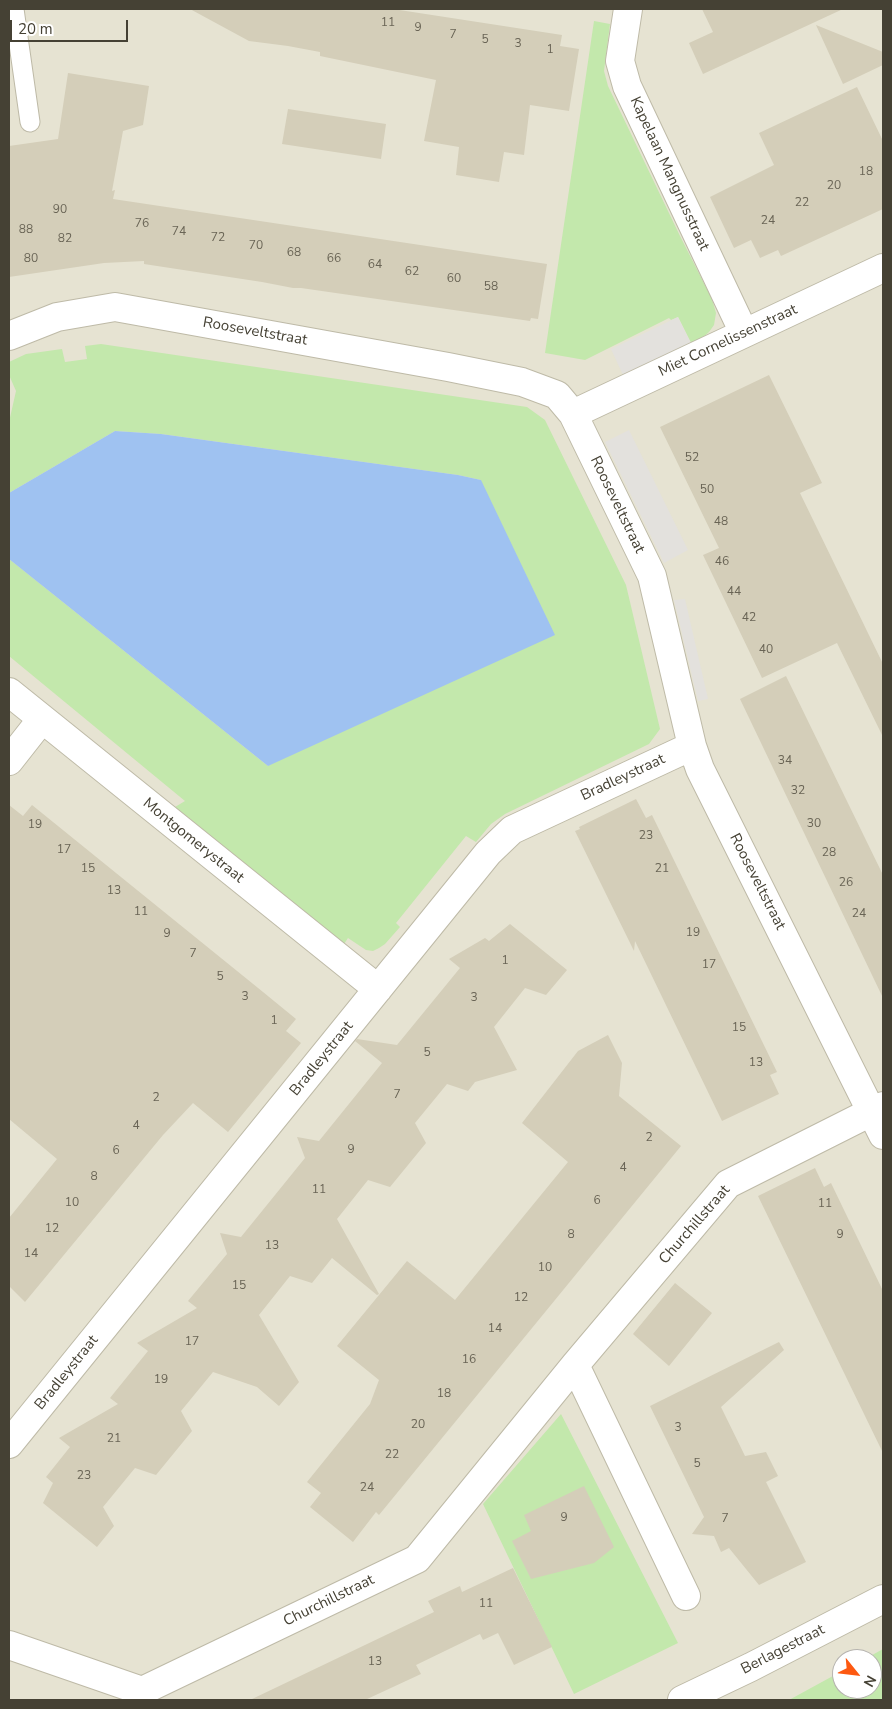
<!DOCTYPE html>
<html>
<head>
<meta charset="utf-8">
<style>
	body { margin:0 }
	#map { position:relative; width:892px; height:1709px; overflow:hidden; background:#f2f0e4; font-family:"Nunito Sans",sans-serif }
	canvas { display:block }
	.frame { position:absolute; inset:0; border:10px solid #454134; pointer-events:none }
	.north { position:absolute; left:832px; top:1649px; width:50px; height:50px; box-sizing:border-box; background:#fff; border:1px solid #b5b3ae; border-radius:50%; rotate:119deg; font-size:14px; font-weight:700; line-height:20px; text-align:center; color:#454134 }
	.north::after { content:''; display:block; margin:auto; width:18px; height:22px; background:#fd5911; clip-path:polygon(50% 0,100% 100%,50% 72%,0 100%) }
	.scale { position:absolute; left:10px; top:20px; width:118px; height:22px; box-sizing:border-box; border:2px solid #454134; border-top:0; padding-left:6px; font-size:15px; line-height:18px; white-space:nowrap; color:#454134; -webkit-text-stroke:4px #fff; paint-order:stroke }
</style>
</head>
<body>
<div id="map">
<canvas width="892" height="1709"></canvas>
<div class="frame"></div>
<div class="north">N</div>
<div class="scale">20 m</div>
</div>
<script>
const context = document.querySelector('canvas').getContext('2d');
context.lineJoin = 'round';
function paint(path, color) { context.fillStyle = color; context.fill(path, 'evenodd'); }
const toPath = rows => new Path2D(rows.map(r => 'M' + r).join(''));
function strokePath(path, color, width, dash) { context.strokeStyle = color; context.lineWidth = width; context.lineCap = dash ? 'butt' : 'round'; context.setLineDash(dash || []); context.stroke(path); }
function label(font, color, halo, rows, align = 'center') {
  context.font = font + ' "Nunito Sans",sans-serif'; context.lineWidth = 4; context.setLineDash([]); context.textBaseline = 'middle'; context.strokeStyle = halo; context.fillStyle = color; for (const [text, x, y, turn = 0] of rows) {
    context.save(); context.translate(x, y); context.rotate((+turn || 0) * Math.PI / 180); context.textAlign = isNaN(turn) ? turn : align; if (halo) context.strokeText(text, 0, 0); context.fillText(text, 0, 0); context.restore();
  }
}
const residential = toPath([
	[9,9,883,9,883,1695,872,1700,9,1700],
	[842,1659,872,1659,872,1689,842,1689]
]);
const green = toPath([
	[594,21,610,24,604,71,608,86,680,236,712,299,716,313,714,325,709,332,701,339,691,343,678,317,671,320,669,318,585,360,545,353],
	[101,344,527,407,545,420,626,585,660,729,649,744,505,814,491,824,476,842,466,836,396,923,400,927,385,944,379,948,373,951,366,950,348,938,344,944,175,807,185,801,9,656,9,559,268,766,481,480,458,475,161,434,115,431,9,493,9,422,16,391,9,375,9,362,26,354,62,349,65,362,87,359,85,346],
	[561,1414,678,1643,574,1694,483,1504],
	[883,1649,883,1700,789,1700,842,1671,842,1689,872,1689,872,1659,865,1659]
]);
const parking = toPath([
	[678,317,691,343,623,375,611,349],
	[629,430,688,550,664,563,605,442],
	[685,599,708,699,698,701,674,600]
]);
const water = toPath([
	[115,431,161,434,458,475,481,480,555,635,268,766,9,559,9,493]
]);
const building = toPath([
	[190,9,393,9,562,35,560,46,579,49,569,111,530,105,524,155,504,152,499,182,456,175,459,147,424,141,436,80,320,56,320,52,288,46,249,41],
	[702,9,843,9,703,74,689,43,713,32],
	[816,25,883,52,883,65,843,84],
	[68,73,149,86,143,125,123,131,112,191,115,190,113,199,547,264,538,319,531,318,530,321,301,288,293,288,262,282,144,264,144,261,104,263,9,277,9,146,58,139],
	[857,87,883,141,883,209,781,256,778,250,760,258,751,240,734,248,710,197,774,165,759,133],
	[288,109,386,124,381,159,282,144],
	[769,375,822,483,800,493,883,664,883,737,837,643,762,678,703,555,719,548,660,427],
	[786,676,883,875,883,998,740,699],
	[636,799,646,818,652,815,777,1072,770,1075,779,1094,722,1121,635,941,634,951,575,831,580,829,579,827],
	[9,805,23,816,32,805,263,992,296,1019,286,1031,301,1043,228,1132,193,1103,163,1135,25,1302,9,1286,9,1218,57,1159,9,1119],
	[510,924,567,970,546,995,525,988,494,1027,517,1070,475,1082,468,1091,447,1084,415,1123,426,1143,390,1187,368,1180,337,1219,379,1294,377,1295,332,1258,312,1283,290,1276,259,1315,299,1382,279,1406,257,1387,213,1372,181,1411,192,1431,156,1475,135,1468,103,1507,114,1526,97,1547,43,1503,53,1483,46,1477,70,1447,59,1438,118,1404,110,1398,148,1351,137,1343,197,1308,188,1301,227,1254,220,1233,241,1237,305,1158,297,1137,319,1141,382,1063,355,1041,357,1039,397,1045,460,968,449,959,485,938,489,941],
	[608,1035,622,1063,619,1096,681,1146,379,1515,376,1512,353,1542,310,1507,321,1493,307,1482,370,1404,379,1380,337,1346,407,1261,455,1300,568,1162,522,1123,578,1051],
	[815,1168,824,1187,831,1183,883,1291,883,1453,758,1196],
	[675,1283,712,1313,669,1366,633,1334],
	[779,1342,784,1350,721,1407,745,1456,766,1452,778,1476,766,1482,806,1562,759,1585,729,1548,721,1552,714,1536,692,1534,704,1517,650,1406],
	[584,1486,614,1547,594,1563,531,1579,512,1541,531,1531,524,1515],
	[513,1568,552,1647,514,1665,498,1633,483,1640,480,1634,416,1665,421,1674,365,1700,250,1700,434,1612,428,1601,460,1586,462,1592]
]);
const service = toPath([
	[14,9,30,122]
]);
const minor = toPath([
	[628,9,620,61,627,86,744,333],
	[9,336,57,317,115,307,448,367,522,382,557,395,573,414,652,576,692,746,700,769,883,1135],
	[573,414,883,268],
	[9,692,378,989],
	[9,761,42,719],
	[575,1365,686,1596],
	[9,1444,488,853,512,830,692,746],
	[9,1645,142,1691,417,1559,575,1365,728,1184,883,1106]
]);
const tertiary = toPath([
	[682,1700,751,1667,883,1599]
]);
const numberNames = [
	["11",388,23],
	["9",418,28],
	["7",453,35],
	["5",485,40],
	["3",518,44],
	["1",550,50],
	["18",866,172],
	["20",834,186],
	["22",802,203],
	["90",60,210],
	["24",768,221],
	["76",142,224],
	["88",26,230],
	["74",179,232],
	["72",218,238],
	["82",65,239],
	["70",256,246],
	["68",294,253],
	["80",31,259],
	["66",334,259],
	["64",375,265],
	["62",412,272],
	["60",454,279],
	["58",491,287],
	["52",692,458],
	["50",707,490],
	["48",721,522],
	["46",722,562],
	["44",734,592],
	["42",749,618],
	["40",766,650],
	["34",785,761],
	["32",798,791],
	["30",814,824],
	["19",35,825],
	["23",646,836],
	["17",64,850],
	["28",829,853],
	["15",88,869],
	["21",662,869],
	["26",846,883],
	["13",114,891],
	["11",141,912],
	["24",859,914],
	["19",693,933],
	["9",167,934],
	["7",193,954],
	["1",505,961],
	["17",709,965],
	["5",220,977],
	["3",245,997],
	["3",474,998],
	["1",274,1021],
	["15",739,1028],
	["5",427,1053],
	["13",756,1063],
	["7",397,1095],
	["2",156,1098],
	["4",136,1126],
	["2",649,1138],
	["9",351,1150],
	["6",116,1151],
	["4",623,1168],
	["8",94,1177],
	["11",319,1190],
	["6",597,1201],
	["10",72,1203],
	["11",825,1204],
	["12",52,1229],
	["8",571,1235],
	["9",840,1235],
	["13",272,1246],
	["14",31,1254],
	["10",545,1268],
	["15",239,1286],
	["12",521,1298],
	["14",495,1329],
	["17",192,1342],
	["16",469,1360],
	["19",161,1380],
	["18",444,1394],
	["20",418,1425],
	["3",678,1428],
	["21",114,1439],
	["22",392,1455],
	["5",697,1464],
	["23",84,1476],
	["24",367,1488],
	["9",564,1518],
	["7",725,1519],
	["11",486,1604],
	["13",375,1662]
];
const streetNames = [
	["Kapelaan Mangnusstraat",669,174,65],
	["Rooseveltstraat",255,332,10],
	["Miet Cornelissenstraat",728,341,-25],
	["Rooseveltstraat",617,505,64],
	["Bradleystraat",623,778,-25],
	["Montgomerystraat",193,841,39],
	["Rooseveltstraat",757,882,63],
	["Bradleystraat",322,1059,-51],
	["Churchillstraat",695,1225,-49],
	["Bradleystraat",67,1373,-51],
	["Churchillstraat",329,1601,-26],
	["Berlagestraat",783,1650,-27]
];
paint(residential, '#e6e3d2');
paint(green, '#c3e8ac');
paint(parking, '#e3e1dd');
paint(water, '#9fc2f1');
paint(building, '#d4ceb9');
strokePath(service, '#bebaa7', 21);
strokePath(minor, '#bebaa7', 30);
strokePath(tertiary, '#bebaa7', 30);
strokePath(service, '#fff', 19);
strokePath(minor, '#fff', 28);
strokePath(tertiary, '#fff', 28);
label('12px', '#696455', null, numberNames);
label('15px', '#454134', '#fff', streetNames);
</script>
</body>
</html>
